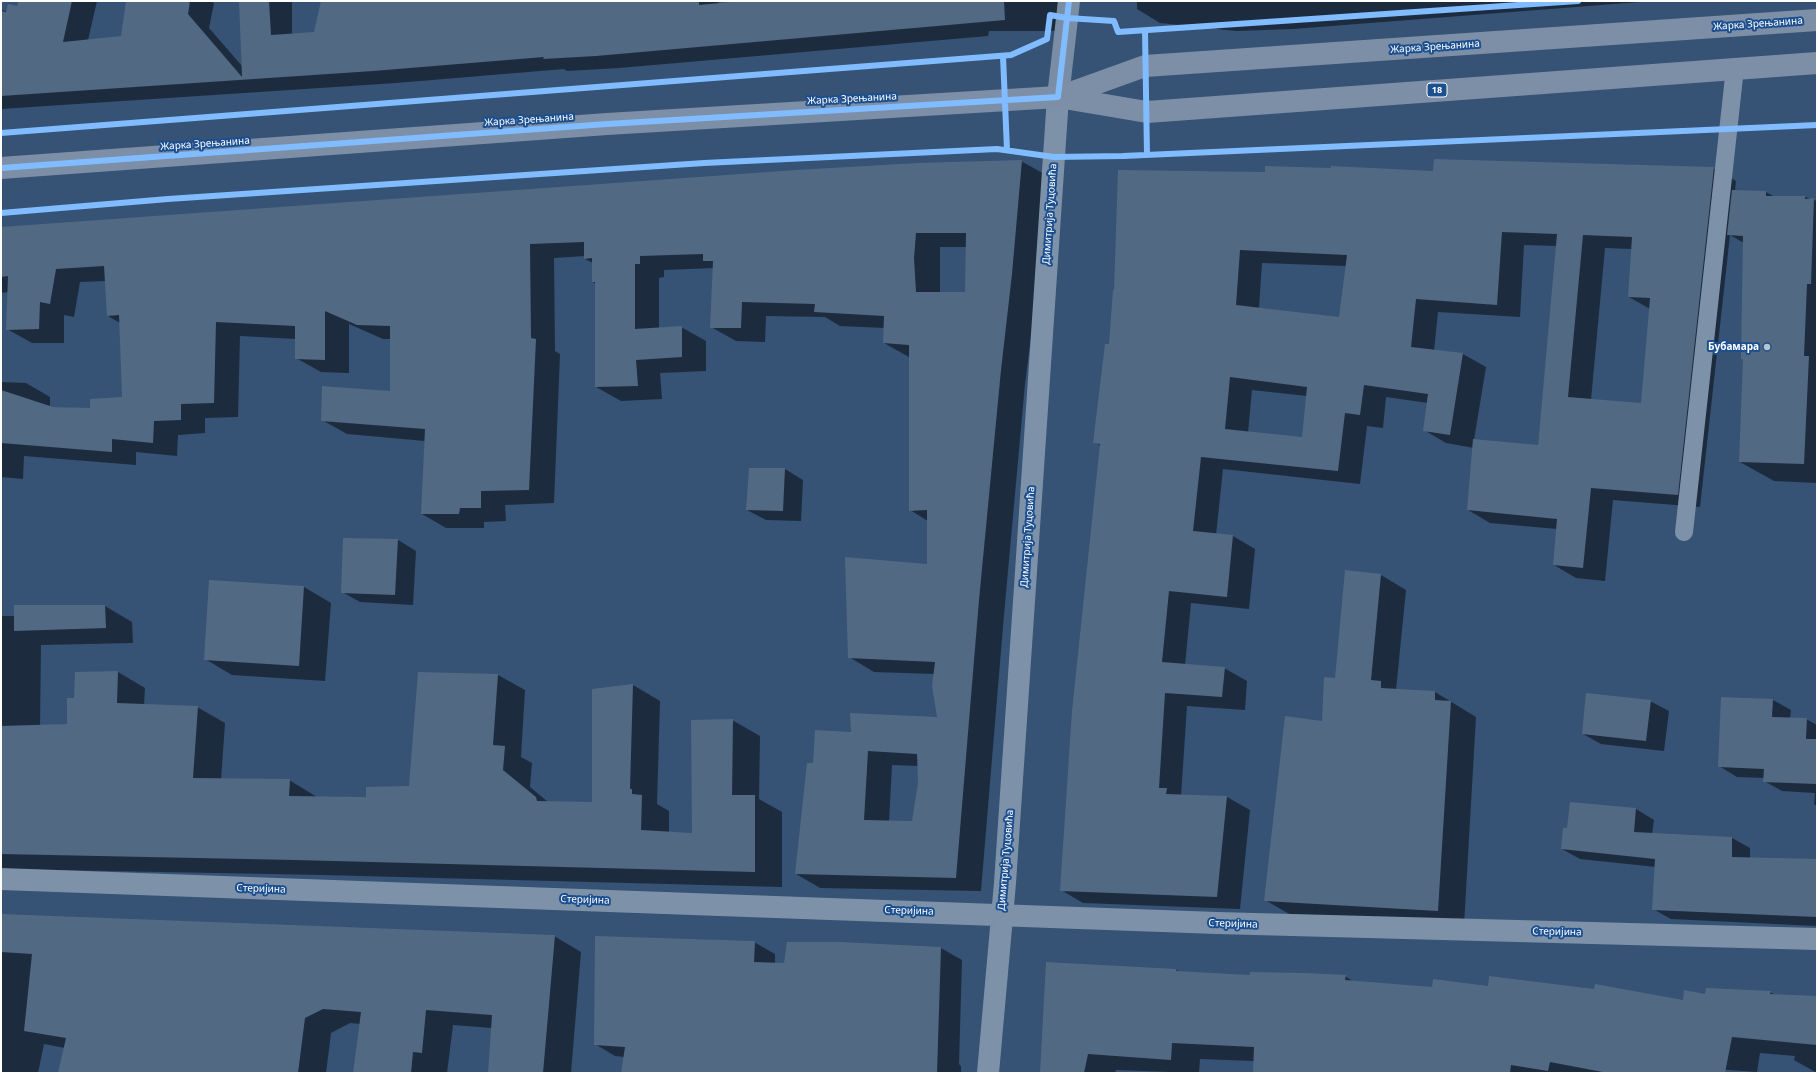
<!DOCTYPE html>
<html>
<head>
<meta charset="utf-8">
<style>
	body { margin:0 }
	#map { position:relative; width:1818px; height:1074px; overflow:hidden; background:#365274; font-family:"Noto Sans",sans-serif }
	canvas { display:block }
	.frame { position:absolute; inset:0; border:2px solid #fff; pointer-events:none }
</style>
</head>
<body>
<div id="map">
<canvas width="1818" height="1074"></canvas>
<div class="frame"></div>
</div>
<script>
const context = document.querySelector('canvas').getContext('2d');
context.lineJoin = 'round';
function paint(path, color) { context.fillStyle = color; context.fill(path, 'evenodd'); }
const toPath = rows => new Path2D(rows.map(r => 'M' + r).join(''));
function strokePath(path, color, width, dash) { context.strokeStyle = color; context.lineWidth = width; context.lineCap = dash ? 'butt' : 'round'; context.setLineDash(dash || []); context.stroke(path); }
function label(font, color, halo, rows, align = 'center') {
  context.font = font + ' "Noto Sans",sans-serif'; context.lineWidth = 4; context.setLineDash([]); context.textBaseline = 'middle'; context.strokeStyle = halo; context.fillStyle = color; for (const [text, x, y, turn = 0] of rows) {
    context.save(); context.translate(x, y); context.rotate((+turn || 0) * Math.PI / 180); context.textAlign = isNaN(turn) ? turn : align; if (halo) context.strokeText(text, 0, 0); context.fillText(text, 0, 0); context.restore();
  }
}
const shadow = toPath([
	[18,1,97,1,88,40,122,37,127,1,210,1,214,3,209,28,242,66,240,1,292,1,292,34,315,33,322,1,716,1,720,4,755,1,1058,1,1056,31,989,31,988,36,619,68,567,71,564,69,396,83,1,109,1,10,7,11,17,7],
	[1137,1,1653,1,1293,29,1236,31,1160,23,1137,9],
	[1021,161,1046,175,1037,289,1025,384,1004,615,981,891,820,888,796,874,814,764,852,733,938,718,935,674,874,672,849,657,928,565,928,521,910,510,909,357,884,343,885,328,840,326,825,317,766,316,765,342,736,341,711,327,714,268,664,270,664,277,659,278,659,328,681,327,706,341,706,371,660,373,662,399,621,401,596,387,596,284,593,282,593,263,585,259,585,256,554,258,555,351,560,354,554,503,505,505,506,521,484,522,484,528,446,528,422,514,425,441,347,434,322,420,391,392,391,339,383,339,349,324,349,373,321,372,296,358,296,339,240,336,238,417,205,418,205,433,178,435,177,456,136,452,136,465,24,456,23,479,1,477,1,382,26,383,50,397,50,407,91,409,123,398,120,323,108,316,106,281,80,282,74,317,64,315,64,343,32,343,7,329,9,292,1,293,1,228],
	[940,247,967,247,966,293,940,293],
	[892,765,919,766,919,783,913,822,889,822],
	[1713,168,1736,181,1735,191,1766,192,1775,197,1805,197,1817,201,1817,483,1774,481,1740,462,1744,360,1744,243,1730,235,1700,507,1613,500,1605,581,1576,578,1554,565,1557,529,1490,523,1468,510,1474,448,1446,443,1424,430,1428,403,1386,397,1383,428,1367,426,1360,484,1223,469,1216,535,1233,536,1255,549,1249,609,1191,603,1185,665,1224,668,1247,681,1245,710,1187,706,1181,796,1227,797,1250,810,1240,909,1083,903,1061,890,1101,446,1095,442,1110,346,1266,173],
	[1524,245,1557,246,1538,446,1474,440,1486,367,1463,354,1434,351,1438,312,1520,317],
	[1605,248,1632,249,1629,297,1650,309,1642,404,1591,400],
	[1262,263,1346,266,1340,318,1259,308],
	[1252,390,1307,396,1303,438,1248,433],
	[785,469,803,480,801,521,766,520,747,510],
	[398,540,416,551,413,605,360,602,342,592],
	[1381,575,1406,590,1396,690,1435,692,1476,717,1464,925,1291,915,1265,900,1336,679],
	[304,587,331,603,325,681,232,675,205,659],
	[15,606,105,606,132,622,133,643,41,645,40,726,68,724,75,699,118,672,145,688,144,705,197,707,225,723,221,780,289,780,317,797,367,798,410,787,419,673,498,675,525,690,521,757,532,763,530,787,548,802,593,803,593,690,633,685,660,701,657,804,669,811,669,832,693,834,732,720,760,736,759,799,782,812,782,887,323,875,1,869,1,616,15,616],
	[1773,700,1791,710,1790,718,1806,719,1817,725,1817,806,1814,804,1815,793,1782,791,1764,781,1764,778,1737,777,1719,766],
	[1650,701,1669,711,1664,751,1601,744,1583,734],
	[1636,809,1654,820,1652,834,1732,838,1750,848,1750,858,1817,860,1817,926,1671,919,1653,909,1656,867,1580,859,1562,849],
	[1,915,554,936,581,952,571,1073,489,1073,492,1028,453,1025,447,1073,354,1073,361,1024,350,1023,331,1033,326,1073,59,1073,65,1048,44,1044,38,1073,1,1073],
	[754,942,775,954,775,964,785,964,941,948,962,960,959,1064,961,1066,961,1073,624,1073,625,1057,615,1056,595,1044],
	[1176,970,1181,972,1251,976,1345,976,1354,982,1433,988,1489,987,1683,1001,1706,995,1770,992,1775,995,1817,997,1817,1073,1794,1060,1795,1056,1760,1053,1757,1072,1660,1065,1659,1073,1257,1073,1254,1072,1254,1061,1200,1059,1199,1073,1116,1070,1115,1073,1042,1073]
]);
const building = toPath([
	[18,1,72,1,63,42,121,36,126,1,190,1,188,14,242,77,239,1,269,1,271,35,314,32,321,1,699,1,699,5,742,1,1004,1,1005,20,596,56,543,59,544,57,373,71,1,96,1,11,6,12,8,4,17,6],
	[1434,159,1714,167,1678,495,1591,488,1583,568,1553,565,1557,519,1467,510,1473,439,1538,445,1557,234,1502,232,1497,305,1416,299,1411,347,1463,353,1450,435,1423,431,1428,394,1364,385,1360,415,1345,413,1338,471,1201,457,1193,531,1233,535,1227,597,1169,591,1162,662,1225,667,1222,697,1165,693,1159,788,1167,788,1166,794,1227,796,1217,897,1060,891,1072,711,1100,444,1093,443,1105,344,1109,344,1113,290,1114,290,1118,170,1265,172,1265,166,1331,168,1331,166,1433,171],
	[1583,235,1632,237,1628,297,1650,298,1641,403,1568,397],
	[1240,250,1347,255,1339,317,1236,305],
	[1230,377,1307,387,1302,437,1225,429],
	[1022,160,1012,274,1001,370,979,600,956,878,795,874,807,763,813,763,815,730,851,732,850,713,937,717,932,686,935,662,848,658,845,557,927,564,927,510,909,511,909,345,883,343,884,316,814,312,815,304,742,302,741,328,710,328,713,261,703,261,703,254,640,256,640,264,635,264,635,329,682,326,682,357,636,360,638,386,595,387,595,282,592,282,592,258,584,259,584,242,530,244,531,338,536,339,529,490,481,491,481,508,460,508,459,514,421,514,425,429,321,421,322,386,390,391,390,326,357,325,325,311,325,360,295,359,295,326,216,322,214,403,181,404,181,420,154,421,153,443,112,439,112,452,1,443,1,390,53,407,90,408,90,399,122,397,119,315,107,316,104,266,56,269,50,304,40,302,39,329,6,330,8,276,1,277,1,227,796,170,917,163],
	[916,233,966,233,965,292,916,292,914,258],
	[868,751,917,754,918,783,912,821,864,820],
	[1732,190,1766,191,1766,196,1805,196,1805,199,1814,198,1811,284,1807,284,1804,356,1809,356,1804,464,1739,462,1743,359,1741,359,1743,236,1727,235],
	[749,468,785,468,783,511,746,510],
	[343,538,398,539,395,595,341,593],
	[1345,570,1381,574,1371,680,1381,681,1381,688,1435,691,1435,700,1451,701,1438,911,1264,901,1285,716,1322,721,1324,677,1335,678],
	[209,580,304,586,299,666,204,660],
	[14,605,105,605,106,628,14,631],
	[118,671,117,703,198,706,193,778,290,779,289,796,366,797,366,787,409,786,418,672,498,674,493,745,505,746,503,770,536,797,537,801,592,802,592,689,633,684,630,789,632,789,632,794,642,795,641,830,692,833,691,720,733,719,732,795,755,795,755,872,295,860,1,854,1,726,67,724,67,698,74,698,75,672],
	[1586,693,1651,700,1646,741,1582,734],
	[1721,697,1773,699,1772,717,1807,718,1806,739,1817,739,1817,784,1763,782,1764,769,1718,767],
	[1570,802,1636,808,1634,832,1732,837,1732,857,1817,859,1817,917,1652,910,1655,859,1561,849,1563,828,1567,828],
	[1,914,555,935,543,1073,488,1073,492,1015,426,1010,422,1053,413,1052,411,1073,353,1073,361,1012,323,1009,305,1018,298,1073,58,1073,66,1038,24,1031,32,954,1,952],
	[595,936,755,941,754,962,784,963,787,942,840,942,941,947,937,1073,621,1073,625,1047,594,1045],
	[1046,962,1176,969,1176,971,1250,975,1250,972,1305,973,1346,975,1345,980,1432,987,1433,979,1488,986,1489,976,1594,989,1595,984,1683,1000,1684,990,1705,994,1706,988,1771,991,1770,994,1817,996,1817,1045,1732,1037,1725,1073,1608,1073,1550,1062,1548,1071,1511,1065,1510,1073,1321,1073,1253,1072,1254,1047,1172,1043,1171,1060,1088,1054,1084,1073,1040,1073]
]);
const lane = toPath([
	[1684,532,1735,68]
]);
const street = toPath([
	[1,879,1217,923,1817,939],
	[988,1073,1005,883,1058,97]
]);
const secondary = toPath([
	[1058,97,1069,1]
]);
const primary = toPath([
	[1059,97,1145,66,1817,20],
	[1,168,607,124,1058,97,1147,112,1817,63]
]);
const cycleway = toPath([
	[1145,31,1147,155],
	[1003,56,1007,150],
	[1,133,1011,55,1047,39,1050,15,1067,18,1114,21,1118,32,1578,1],
	[1,168,607,124,1058,97,1069,1],
	[1,213,168,199,704,163,997,149,1054,157,1123,156,1817,125]
]);
const markers = [
	[1767,347,4,"#b9c2ce"]
];
const shields = [
	[1437,90,20]
];
const shieldNames = [
	["18",1437,90]
];
const streetNames = [
	["Жарка Зрењанина",1758,24,-4],
	["Жарка Зрењанина",1435,47,-4],
	["Жарка Зрењанина",852,99,-3],
	["Жарка Зрењанина",529,120,-4],
	["Жарка Зрењанина",205,144,-4],
	["Димитрија Туцовића",1050,214,-86],
	["Димитрија Туцовића",1028,537,-86],
	["Димитрија Туцовића",1006,860,-85],
	["Стеријина",261,889,2],
	["Стеријина",585,900,2],
	["Стеријина",909,911,2],
	["Стеријина",1233,924,2],
	["Стеријина",1557,932,1]
];
const poiNames = [
	["Бубамара",1759,347]
];
paint(shadow, '#0007');
paint(building, '#526984');
strokePath(lane, '#7d92a8', 18);
strokePath(street, '#7d92a8', 22);
strokePath(secondary, '#798da4', 22);
strokePath(primary, '#7d8ea7', 22);
strokePath(cycleway, '#80bcff', 6);
for (const [x, y, r, color] of markers) { const dot = new Path2D(); dot.arc(x, y, r, 0, 2 * Math.PI); context.fillStyle = color; context.fill(dot); strokePath(dot, '#1b4f8f', 1.5); }
for (const [x, y, w] of shields) { const box = new Path2D(); box.roundRect(x - w / 2, y - 7, w, 14, 3); context.fillStyle = '#1b4f8f'; context.fill(box); strokePath(box, '#fff', 1); }
label('bold 9px', '#fff', null, shieldNames);
label('10px', '#fff', '#1b4f8f', streetNames);
label('bold 10px', '#fff', '#1b4f8f', poiNames, 'right');
</script>
</body>
</html>
